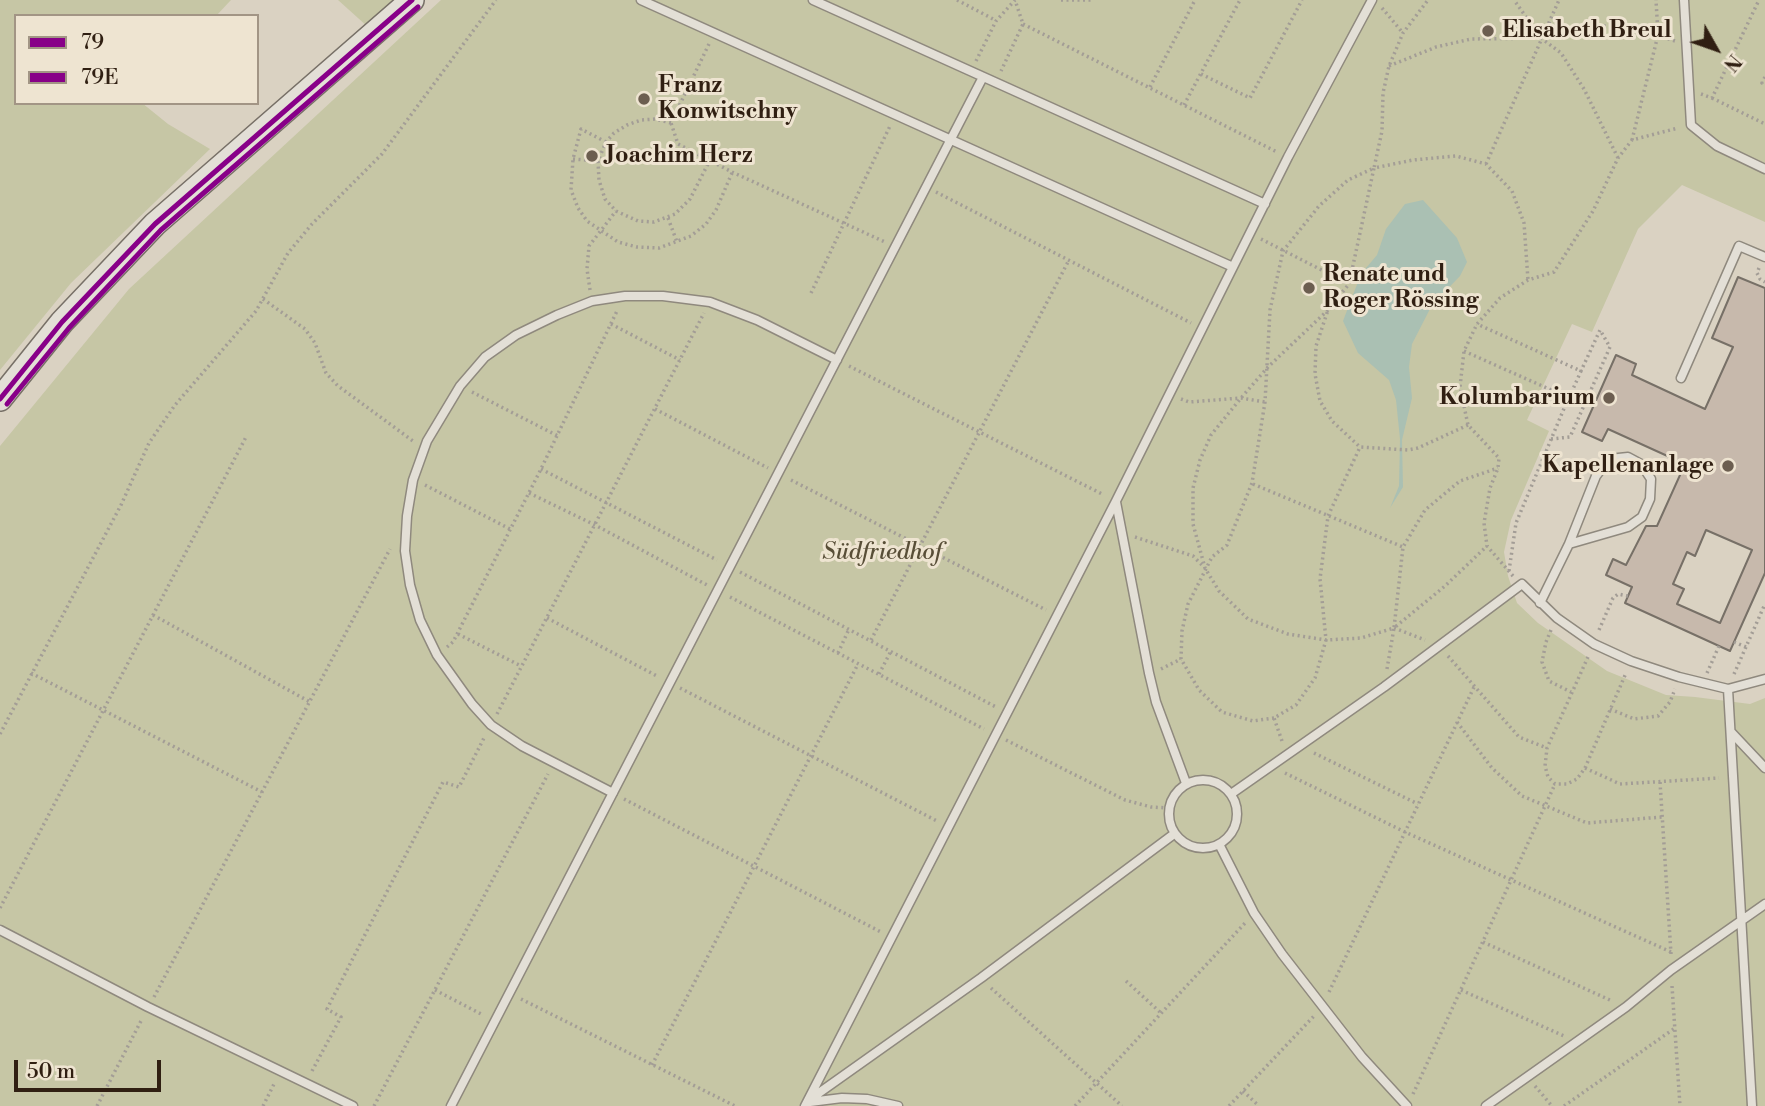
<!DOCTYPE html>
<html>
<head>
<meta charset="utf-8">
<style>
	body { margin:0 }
	#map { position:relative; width:1765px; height:1106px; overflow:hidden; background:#dad2c2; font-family:"Libre Bodoni",serif }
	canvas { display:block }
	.legend { position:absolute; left:14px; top:14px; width:245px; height:91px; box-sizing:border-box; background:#eee4d1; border:2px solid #a29585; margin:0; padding:9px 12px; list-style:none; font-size:21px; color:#301f12 }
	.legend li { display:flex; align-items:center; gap:14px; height:35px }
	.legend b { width:35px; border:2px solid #a29585 }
	.north { position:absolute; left:1681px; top:14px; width:70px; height:70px; -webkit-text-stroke:5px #eee4d1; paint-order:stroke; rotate:130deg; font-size:19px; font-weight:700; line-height:28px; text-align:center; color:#301f12 }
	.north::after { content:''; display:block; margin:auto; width:24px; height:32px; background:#301f12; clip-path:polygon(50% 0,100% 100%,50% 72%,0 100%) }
	.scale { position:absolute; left:14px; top:1060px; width:147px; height:32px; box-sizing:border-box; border:4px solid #301f12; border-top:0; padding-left:9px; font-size:21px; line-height:24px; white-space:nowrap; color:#301f12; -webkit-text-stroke:5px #eee4d1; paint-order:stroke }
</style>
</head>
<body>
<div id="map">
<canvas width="1765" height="1106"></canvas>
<ul class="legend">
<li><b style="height:9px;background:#808"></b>79</li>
<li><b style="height:9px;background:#808"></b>79E</li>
</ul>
<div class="north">N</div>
<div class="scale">50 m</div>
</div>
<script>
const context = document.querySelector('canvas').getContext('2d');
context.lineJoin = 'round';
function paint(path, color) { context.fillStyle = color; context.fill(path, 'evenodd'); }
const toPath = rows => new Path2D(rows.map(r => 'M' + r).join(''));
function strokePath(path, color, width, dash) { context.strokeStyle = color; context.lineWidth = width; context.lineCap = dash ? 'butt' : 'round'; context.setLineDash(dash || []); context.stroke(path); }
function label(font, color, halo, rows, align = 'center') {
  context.font = font + ' "Libre Bodoni",serif'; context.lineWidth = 6; context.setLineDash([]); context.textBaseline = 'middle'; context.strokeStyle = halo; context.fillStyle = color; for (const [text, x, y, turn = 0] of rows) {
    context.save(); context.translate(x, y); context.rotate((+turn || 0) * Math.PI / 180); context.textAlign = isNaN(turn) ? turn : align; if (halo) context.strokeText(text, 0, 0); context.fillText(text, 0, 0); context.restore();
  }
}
const green = toPath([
	[0,0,231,0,216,16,16,16,16,103,142,103,168,124,210,149,71,283,0,370],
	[338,0,412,0,368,27],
	[441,0,1765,0,1765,222,1682,185,1638,229,1592,332,1572,324,1527,420,1549,431,1511,520,1504,552,1508,576,1517,603,1538,623,1607,671,1666,695,1695,697,1750,704,1765,698,1765,1106,0,1106,0,446,129,289]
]);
const water = toPath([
	[1423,200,1457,238,1467,262,1460,276,1432,305,1412,344,1409,367,1412,398,1402,440,1403,487,1390,508,1399,486,1400,439,1396,400,1389,380,1358,353,1343,321,1361,274,1377,255,1386,229,1405,204]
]);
const building = toPath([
	[1738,277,1765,288,1765,573,1730,651,1625,603,1632,587,1606,575,1613,559,1626,565,1646,526,1657,526,1685,464,1608,429,1602,441,1582,432,1616,355,1636,364,1632,375,1705,409,1733,347,1712,338,1738,277],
	[1706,530,1752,550,1720,623,1677,604,1684,589,1673,584,1687,552,1695,556,1706,530]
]);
const path = toPath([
	[957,0,995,20],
	[1061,0,1093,0],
	[1382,8,1403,33],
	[1023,24,1277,152],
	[709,44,671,123,678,144,732,172,885,242],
	[976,61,996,21,1015,0,1023,24,1001,71],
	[1389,66,1436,47,1471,39,1541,38,1514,0],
	[1201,74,1250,98,1302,0],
	[1765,77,1762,83,1765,84],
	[1150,87,1195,0],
	[1701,94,1712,98,1759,0],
	[1712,98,1765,124],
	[1184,105,1240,0],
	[671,123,655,119,641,120,627,125,614,133,606,142,598,161,599,180,605,199,616,211,638,221,654,222,675,214,690,199,709,162],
	[1632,140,1658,35,1656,0],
	[606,142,581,129,573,159,571,190,578,208,587,221,618,242,637,247,659,248,691,236,706,224,716,210,732,173],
	[1618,158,1584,89,1561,53,1541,38,1585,26,1628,26,1675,41],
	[573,159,598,161],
	[1486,164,1559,0],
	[936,192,1191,323],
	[668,218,677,242],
	[1261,239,1349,284],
	[1759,268,1757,273,1760,279,1765,282],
	[590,290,587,269,589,246,616,211],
	[811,293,890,126],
	[263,299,305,329,315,343,326,373,338,386,413,441],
	[1328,310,1268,367,1241,398,1211,435,1200,460,1193,488,1193,524,1205,568,1219,591,1248,619,1288,634,1326,640,1361,638,1394,628,1403,547,1425,510,1460,481,1498,468],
	[611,324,680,360],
	[1464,351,1569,398,1581,371,1477,324],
	[849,366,1104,495],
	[472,392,558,436],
	[1181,399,1189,402,1241,398,1265,402],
	[655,409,768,468],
	[1468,425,1418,448,1408,450,1360,447,1332,421,1320,401,1315,374,1316,346,1328,310,1349,284,1374,168,1413,160,1456,156,1486,164,1512,191,1524,223,1528,280],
	[1551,439,1570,437,1610,347,1600,330,1581,371],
	[541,469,717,560],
	[791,480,1046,610],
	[1253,484,1403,547],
	[425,485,510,529],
	[529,493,595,525,707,585],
	[1135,537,1193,556,1204,567],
	[1509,571,1516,523,1568,399],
	[740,572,996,707],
	[1513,576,1487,546,1484,523,1490,488,1498,468,1499,458,1468,425,1460,387,1464,351,1477,324,1500,298,1528,280,1554,272,1593,211,1618,158,1632,140,1678,128],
	[730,597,984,729],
	[153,615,310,702],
	[547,618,657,676],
	[1394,628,1425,640],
	[1551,630,1546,642,1542,662,1549,681,1571,692],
	[1599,630,1613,598,1618,594,1628,596],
	[458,634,521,666],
	[871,640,1069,260],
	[1734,642,1746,647],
	[447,647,453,642,541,469,617,311],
	[838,653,849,629],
	[1448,656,1519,737,1547,748],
	[1588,657,1547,748,1545,766,1548,777,1555,784,1567,784,1577,779,1585,768,1626,673],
	[1161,669,1181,659],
	[1387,669,1394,628,1445,586,1487,546],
	[31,673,262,792],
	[1707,673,1719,646],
	[879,674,891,651],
	[1734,674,1765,604],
	[680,688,937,821],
	[1610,709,1634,719,1658,716,1670,702,1675,689],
	[497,714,704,313],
	[1274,718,1253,721,1222,712,1199,690,1181,659,1182,631,1188,604,1212,557,1227,545,1252,483,1265,402,1270,310,1283,251,1319,206,1348,180,1374,168,1382,131,1383,93,1389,66,1403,33,1428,0],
	[1457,722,1492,768,1522,796,1587,823,1662,817],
	[0,734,121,505,149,443,175,405,256,311,288,253,312,224,382,154,496,0],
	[1006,740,1125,800,1151,807,1168,808],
	[1282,741,1274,718,1296,705,1315,678,1326,640,1320,579,1328,516,1360,447],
	[1314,753,1418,804],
	[1585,768,1620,784,1719,778],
	[1285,773,1405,832,1671,952],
	[1660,782,1671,954],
	[624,799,881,932],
	[0,908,246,437],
	[1483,942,1612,1001],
	[1126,981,1161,1013],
	[1672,986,1680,1106],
	[991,988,1122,1106],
	[435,990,483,1015],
	[1461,990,1564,1036],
	[1329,992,1474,687],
	[154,997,390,549],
	[521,999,735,1106],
	[652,1065,858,664],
	[312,1071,341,1017,327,1009,443,782,459,787,485,736],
	[1535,1086,1552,1106],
	[1243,1091,1259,1106],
	[1413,1094,1555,784],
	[97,1106,142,1019],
	[263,1106,275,1082],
	[374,1106,548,774],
	[1075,1106,1246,922],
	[1229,1106,1314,1016],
	[1564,1106,1675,1028]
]);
const lane = toPath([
	[641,0,1233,267],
	[813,0,1265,204],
	[1684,0,1691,125,1717,146,1765,169],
	[1681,378,1739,246,1765,257],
	[1116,502,1149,673,1156,702,1186,783],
	[1540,603,1569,544,1628,527,1642,517,1650,499,1651,479,1641,464,1628,457,1609,459,1596,476,1569,544],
	[1728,689,1752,1106],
	[1731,732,1765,768],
	'1169 814a34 34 0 1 1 68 0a34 34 0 1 1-68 0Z',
	[613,793,522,746,491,725,472,704,437,655,420,620,410,585,405,551,407,516,413,480,427,441,460,386,485,357,516,335,557,315,592,301,625,296,663,296,710,302,757,320,837,360],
	[1231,794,1384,687,1522,584,1557,618,1594,644,1631,661,1679,677,1728,689,1765,679],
	[1219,844,1254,913,1282,954,1362,1057,1407,1106],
	[0,930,148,1007,353,1106],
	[809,1100,981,978,1174,834],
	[810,1102,842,1098,867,1099,898,1106],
	[451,1106,983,77],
	[805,1106,1116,501,1288,157,1372,0],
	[1486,1106,1626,1007,1671,970,1765,904]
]);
const secondary = toPath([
	[0,399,62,322,155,224,412,0]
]);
const bus1 = toPath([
	[0,399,62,322,155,224,412,0]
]);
const bus2 = toPath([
	[7,404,69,328,161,230,418,7]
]);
const markers = [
	[1488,31,7,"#6c5e50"],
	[644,99,7,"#6c5e50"],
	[592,156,7,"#6c5e50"],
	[1309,288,7,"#6c5e50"],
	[1609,398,7,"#6c5e50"],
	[1728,466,7,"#6c5e50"]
];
const poiNames = [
	["Elisabeth Breul",1502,31],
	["Franz",658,86],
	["Konwitschny",658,112],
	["Joachim Herz",606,156],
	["Renate und",1323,275],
	["Roger Rössing",1323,301],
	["Kolumbarium",1595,398,"right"],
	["Kapellenanlage",1714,466,"right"]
];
const parkNames = [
	["Südfriedhof",882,553]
];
paint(green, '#c6c6a5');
paint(water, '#aac0b3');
paint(building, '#c7b9ac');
strokePath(building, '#777067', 2);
strokePath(lane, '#8f897e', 11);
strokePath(secondary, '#777067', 26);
strokePath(path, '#a39d96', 3.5, [2, 3.5]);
strokePath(lane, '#e3dfd6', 8);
strokePath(secondary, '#e3dfd6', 23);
strokePath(bus1, '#808', 5);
strokePath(bus2, '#808', 5);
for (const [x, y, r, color] of markers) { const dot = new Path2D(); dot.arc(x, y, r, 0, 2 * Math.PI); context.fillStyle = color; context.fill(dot); strokePath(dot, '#eee4d1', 2.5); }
label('bold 23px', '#301f12', '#eee4d1', poiNames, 'left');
label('italic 23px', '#584e37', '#eee4d1', parkNames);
</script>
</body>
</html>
